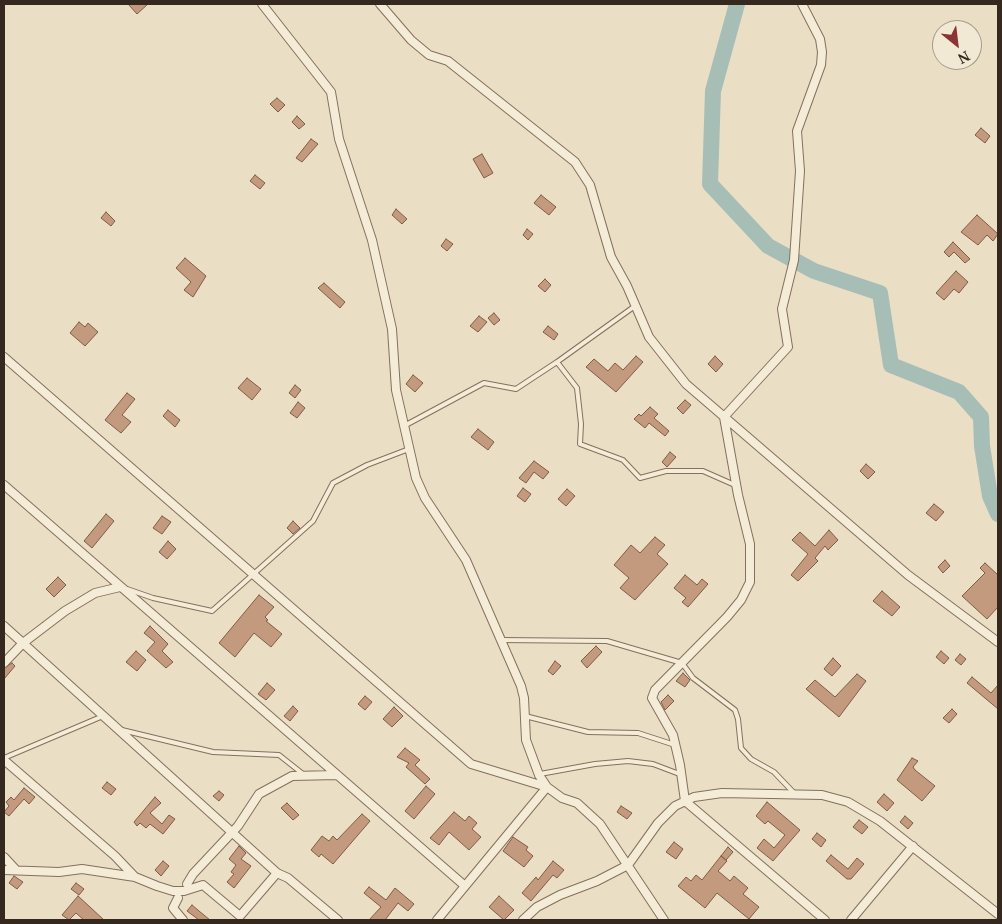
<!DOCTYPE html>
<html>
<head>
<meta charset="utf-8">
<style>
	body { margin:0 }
	#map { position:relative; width:1002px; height:924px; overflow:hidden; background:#eadec5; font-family:"Noto Serif",serif }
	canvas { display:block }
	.frame { position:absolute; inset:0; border:5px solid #35291f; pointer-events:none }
	.north { position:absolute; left:932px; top:20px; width:50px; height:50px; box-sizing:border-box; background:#f2e9d4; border:1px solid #a69c8c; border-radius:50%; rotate:151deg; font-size:14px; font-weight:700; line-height:20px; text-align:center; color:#35291f }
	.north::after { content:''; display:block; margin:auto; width:18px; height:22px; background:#8c3335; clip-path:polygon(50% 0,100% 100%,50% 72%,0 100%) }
</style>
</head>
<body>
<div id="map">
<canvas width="1002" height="924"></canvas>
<div class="frame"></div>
<div class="north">N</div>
</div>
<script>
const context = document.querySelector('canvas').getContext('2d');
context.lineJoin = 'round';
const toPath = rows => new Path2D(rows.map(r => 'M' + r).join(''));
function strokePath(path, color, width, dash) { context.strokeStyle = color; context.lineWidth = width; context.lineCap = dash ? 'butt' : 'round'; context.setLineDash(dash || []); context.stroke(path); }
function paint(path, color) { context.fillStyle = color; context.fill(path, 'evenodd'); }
const river = toPath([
	[737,4,713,91,710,184,768,246,814,271,880,293,891,365,959,392,981,417,982,446,990,496,998,514]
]);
const building = toPath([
	[128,4,148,4,137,14,128,4],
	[277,98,285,105,278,112,270,104,277,98],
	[297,116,305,124,299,129,292,122,297,116],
	[981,128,990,136,985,143,975,135,981,128],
	[311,139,318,144,302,162,296,158,311,139],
	[482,154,493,173,484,178,473,159,482,154],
	[255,175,265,183,260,189,250,181,255,175],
	[541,195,556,207,549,215,534,203,541,195],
	[396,209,407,219,402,224,392,215,396,209],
	[106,212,115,221,111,226,101,218,106,212],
	[977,215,998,234,993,241,987,235,978,245,961,232,977,215],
	[527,229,533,234,528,240,523,235,527,229],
	[446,239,453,244,447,251,441,246,446,239],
	[953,242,970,259,965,263,954,252,949,257,944,252,953,242],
	[185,258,206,276,193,297,184,290,191,282,176,268,185,258],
	[956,271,968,282,959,293,954,289,944,300,936,293,956,271],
	[545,279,551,285,545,292,538,286,545,279],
	[324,283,345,302,340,308,318,288,324,283],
	[494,313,500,320,494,325,488,318,494,313],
	[479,316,487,322,478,332,470,326,479,316],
	[79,322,85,327,88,323,98,332,85,346,70,333,79,322],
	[548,326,558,334,554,340,543,332,548,326],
	[636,356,643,362,616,392,586,367,594,359,608,371,615,363,623,370,636,356],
	[715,356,723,364,716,372,708,364,715,356],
	[413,375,423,383,415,392,406,384,413,375],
	[247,378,261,389,252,400,238,388,247,378],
	[295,385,301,390,295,398,289,393,295,385],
	[127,393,135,399,122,415,131,422,121,433,105,420,127,393],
	[685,400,691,405,683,414,677,408,685,400],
	[298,402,305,408,297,418,290,413,298,402],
	[650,407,658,414,654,418,669,431,665,436,649,423,645,428,634,419,639,414,641,416,650,407],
	[168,410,180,420,175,427,163,416,168,410],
	[478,429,494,442,488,450,471,437,478,429],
	[670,452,676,457,667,467,662,462,670,452],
	[534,461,549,472,543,479,534,472,526,483,519,478,534,461],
	[866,464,875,472,868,479,860,471,866,464],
	[523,488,531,494,525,502,517,496,523,488],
	[567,489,575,496,566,506,558,499,567,489],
	[934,504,944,512,936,521,926,513,934,504],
	[106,514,114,521,92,548,84,541,106,514],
	[162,516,171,522,162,534,153,528,162,516],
	[293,521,300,528,293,534,287,528,293,521],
	[829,530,838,540,828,550,825,546,815,558,818,561,798,581,791,575,808,554,792,540,800,532,815,546,829,530],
	[655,537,665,545,657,554,668,564,635,600,620,588,629,578,614,565,631,545,640,553,655,537],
	[168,541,176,549,167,559,159,552,168,541],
	[945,560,950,566,943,573,938,567,945,560],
	[985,563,998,575,998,607,987,619,962,596,985,573,980,568,985,563],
	[685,575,697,585,702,579,708,584,688,607,682,602,686,598,674,588,685,575],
	[58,577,66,585,54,597,46,589,58,577],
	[882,591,900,607,892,616,873,601,882,591],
	[259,595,274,607,265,617,268,620,266,621,282,634,271,647,254,633,235,657,219,643,259,595],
	[150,626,168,644,162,651,173,662,166,668,147,651,155,642,144,633,150,626],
	[596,646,602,652,587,668,581,661,596,646],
	[136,651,146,660,137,671,126,662,136,651],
	[941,651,949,658,944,664,936,657,941,651],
	[960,654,966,659,961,665,955,660,960,654],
	[833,658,841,666,832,676,824,669,833,658],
	[555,661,561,666,553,675,548,671,555,661],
	[12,663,15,666,4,679,4,668,12,663],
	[683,673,690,680,685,687,676,681,683,673],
	[857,674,866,681,839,717,806,689,815,680,835,697,857,674],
	[972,677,991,693,998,685,998,709,967,683,972,677],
	[267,683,275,690,266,700,258,694,267,683],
	[668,695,674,701,665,710,661,702,668,695],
	[365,696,372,702,365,710,358,704,365,696],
	[293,706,298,711,290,721,284,716,293,706],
	[394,707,403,716,392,727,383,719,394,707],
	[952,709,957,714,949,723,943,718,952,709],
	[405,748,420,760,415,765,430,779,425,784,406,767,409,763,397,757,405,748],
	[912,758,918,761,913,767,915,770,935,786,922,801,897,780,912,758],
	[107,782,116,789,111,795,102,788,107,782],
	[426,786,435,794,414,819,405,811,426,786],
	[24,788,35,797,29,804,24,799,9,816,4,812,9,806,6,802,11,797,14,800,24,788],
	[219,791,224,795,219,801,213,796,219,791],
	[884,794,894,803,887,811,877,802,884,794],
	[155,797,161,803,150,813,162,824,169,815,175,819,163,834,150,824,146,828,140,823,137,826,134,822,155,797],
	[767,802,800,830,773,861,757,848,764,839,774,848,785,835,768,821,765,824,756,816,767,802],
	[287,803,299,815,293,820,281,808,287,803],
	[621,806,632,813,627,819,617,812,621,806],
	[454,812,465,821,469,816,477,823,472,829,481,837,469,850,449,832,439,845,430,838,454,812],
	[362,814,370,821,333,864,321,854,319,857,311,850,322,836,329,841,333,836,337,840,362,814],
	[905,816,913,823,908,829,900,822,905,816],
	[859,820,868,827,862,834,853,827,859,820],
	[817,833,826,840,821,847,812,839,817,833],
	[513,837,528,847,526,850,533,856,524,867,503,851,513,837],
	[674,842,683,849,676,859,666,852,674,842],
	[239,846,246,853,241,859,251,866,234,888,227,882,234,874,231,872,236,865,229,859,239,846],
	[728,847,733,852,726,860,721,856,728,847],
	[831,855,848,869,857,858,864,864,851,879,847,879,826,861,831,855],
	[721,856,727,861,718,871,730,881,734,876,748,888,743,894,759,907,749,919,717,893,705,908,678,886,686,877,691,881,696,875,702,880,721,856],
	[163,861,169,866,161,876,155,870,163,861],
	[553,861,564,870,557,878,553,875,531,901,522,893,536,877,538,880,553,861],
	[14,876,23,882,17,889,9,883,14,876],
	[76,883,84,889,79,895,71,889,76,883],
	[369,887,386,900,395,888,414,904,408,911,398,903,385,920,369,920,381,907,364,893,369,887],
	[78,896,90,907,104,920,84,920,76,913,69,920,62,915,78,896],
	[499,896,514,910,504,920,489,907,499,896],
	[192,905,199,911,210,920,199,920,187,911,192,905]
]);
const lane = toPath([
	[635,306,557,362,577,388,581,424,580,444,623,460,640,478,666,471,703,471,737,486],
	[404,426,484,383,516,389,557,362],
	[127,589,153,598,212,611,313,521,333,483,367,465,409,449],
	[500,640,607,641,682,663,693,678,735,710,738,719,741,748,751,759,774,772,794,793],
	[525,716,588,732,638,733,675,745],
	[122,730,213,752,279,755,303,774],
	[4,758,103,716],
	[540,774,595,764,628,761,653,764,682,775]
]);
const street = toPath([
	[262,4,331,92,339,139,372,240,392,329,396,390,416,478,425,498,466,560,521,686,524,698,526,740,539,775,547,787,562,798,577,803,600,824,664,920],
	[380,4,411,40,429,55,448,61,575,162,590,185,611,257,627,286,649,337,686,384,908,575,998,642],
	[4,357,471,764,547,787,437,920],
	[724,417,738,495,750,544,750,582,741,600,727,617,655,690,652,698,673,735,680,765,685,801,825,920],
	[724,417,788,347,782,309,794,260,800,171,797,131,821,65,822,52,820,39,802,4],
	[4,485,465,886],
	[4,626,277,873,288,878,338,920],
	[4,663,23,643,65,611,95,593,120,587],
	[4,760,115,856,135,877,157,886,173,891,184,891,203,885,240,916,277,873],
	[4,857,16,870],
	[4,870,59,872,82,869,135,877],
	[187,884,193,874,238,826,259,794,292,776,337,775],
	[178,898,173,908,183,920],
	[523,920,537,907,560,895,597,881,628,865,658,823,675,806,694,797,722,793,822,795,848,802,880,821,998,914],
	[851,920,913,846]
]);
strokePath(river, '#a6beb6', 16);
paint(building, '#c49a7f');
strokePath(building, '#805b45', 1);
strokePath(lane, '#83705d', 6);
strokePath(street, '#83705d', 10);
strokePath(lane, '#f5ecd8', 4);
strokePath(street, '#f5ecd8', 8);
</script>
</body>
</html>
